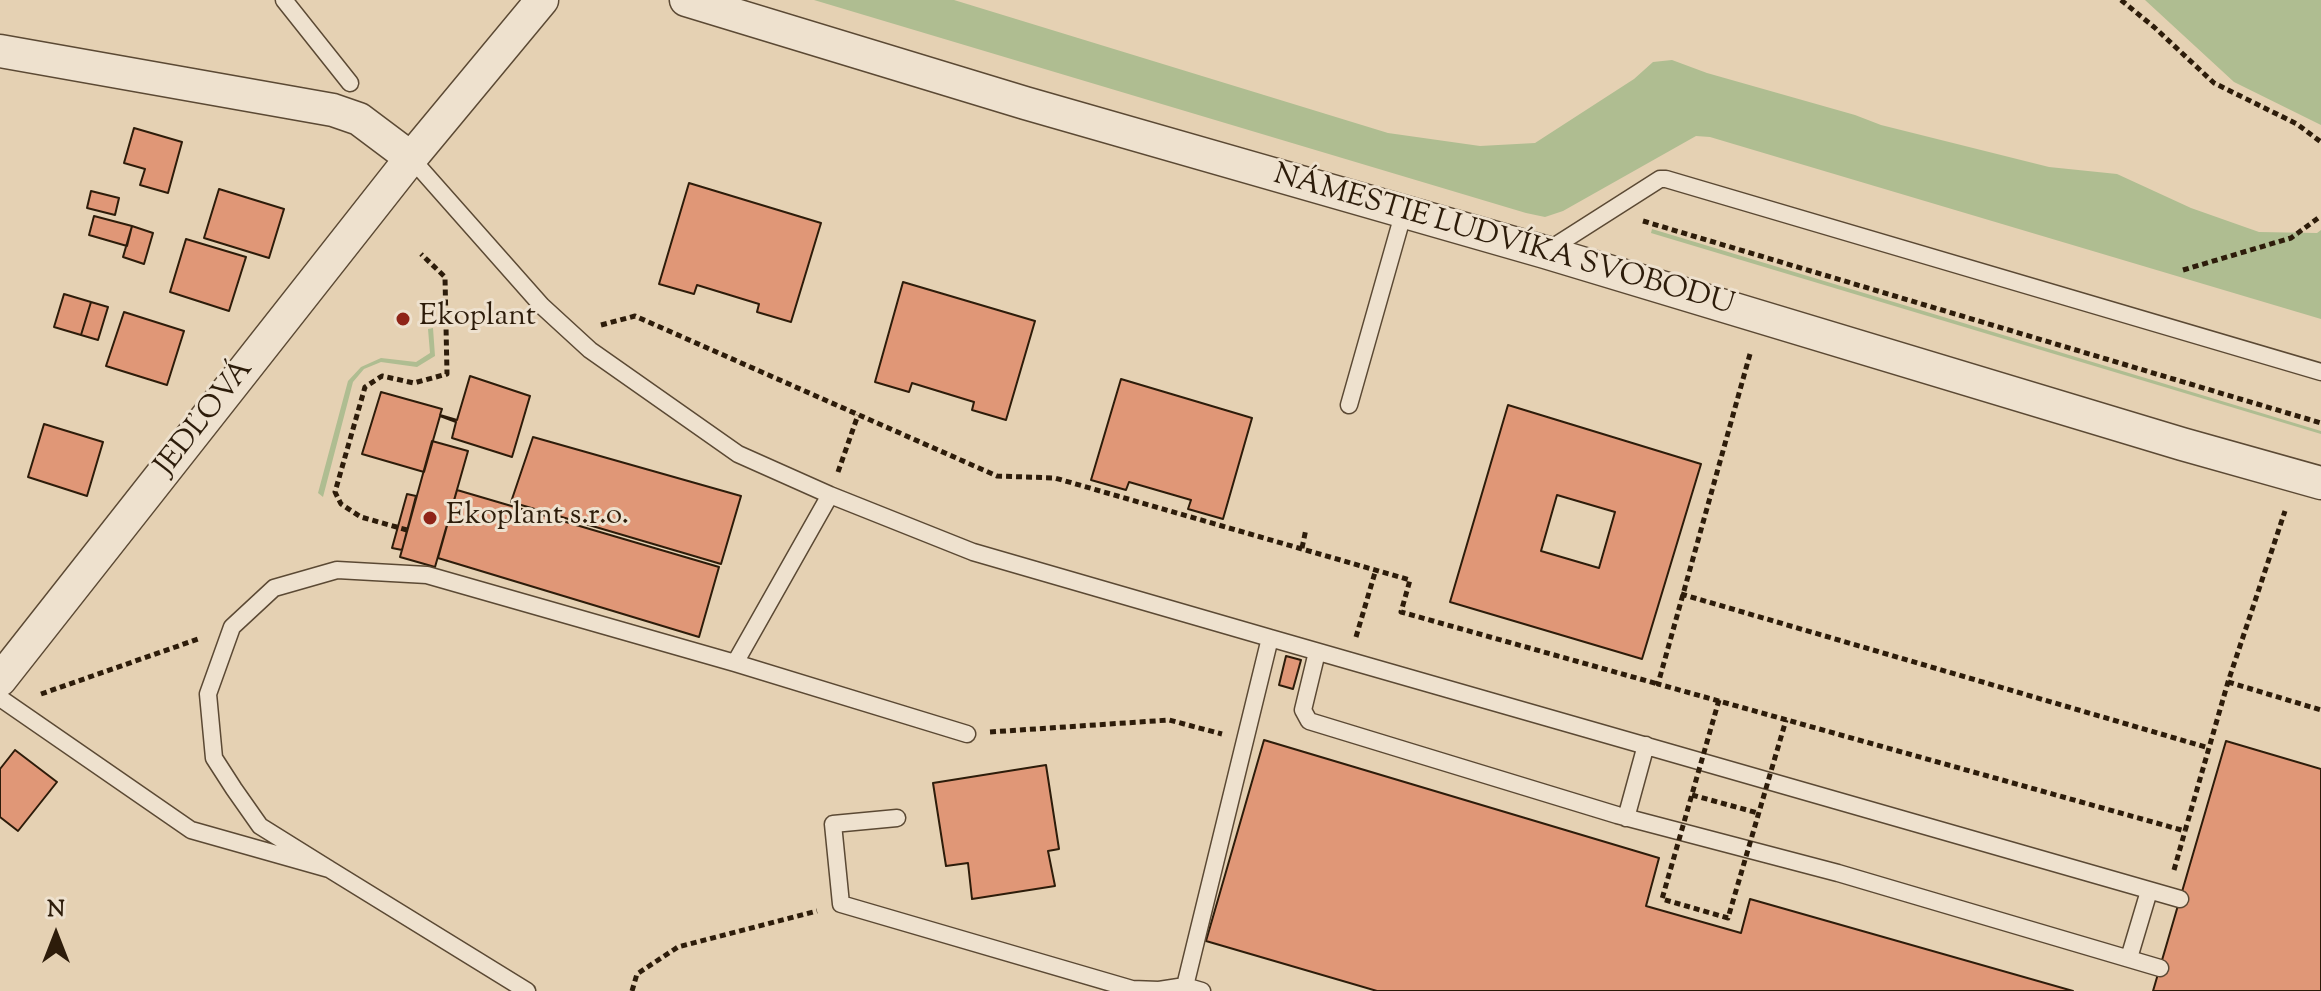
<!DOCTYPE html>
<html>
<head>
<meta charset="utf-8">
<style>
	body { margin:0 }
	#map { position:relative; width:2321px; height:991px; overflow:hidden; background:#e5d1b3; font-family:"Sorts Mill Goudy",serif }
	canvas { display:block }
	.north { position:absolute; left:16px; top:895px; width:80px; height:80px; -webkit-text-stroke:6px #eee1ce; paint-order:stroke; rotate:0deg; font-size:22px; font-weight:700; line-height:32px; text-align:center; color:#2d1c0a }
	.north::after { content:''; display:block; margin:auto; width:28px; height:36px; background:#2d1c0a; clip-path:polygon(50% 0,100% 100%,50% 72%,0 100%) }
</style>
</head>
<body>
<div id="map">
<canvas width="2321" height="991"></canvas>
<div class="north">N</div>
</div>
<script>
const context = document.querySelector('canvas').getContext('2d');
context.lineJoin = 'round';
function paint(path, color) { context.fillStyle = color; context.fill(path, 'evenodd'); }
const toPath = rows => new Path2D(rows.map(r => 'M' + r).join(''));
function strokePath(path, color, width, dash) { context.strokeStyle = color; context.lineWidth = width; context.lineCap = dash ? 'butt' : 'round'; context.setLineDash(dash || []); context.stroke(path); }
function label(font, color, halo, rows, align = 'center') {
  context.font = font + ' "Sorts Mill Goudy",serif'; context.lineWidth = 6; context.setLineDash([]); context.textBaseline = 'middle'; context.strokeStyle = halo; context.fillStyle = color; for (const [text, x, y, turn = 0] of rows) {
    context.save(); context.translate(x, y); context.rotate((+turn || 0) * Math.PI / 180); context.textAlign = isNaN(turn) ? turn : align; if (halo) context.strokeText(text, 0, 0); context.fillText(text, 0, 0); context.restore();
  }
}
const green = toPath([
	[814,0,954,0,1388,133,1480,146,1535,143,1634,79,1653,62,1672,60,1707,73,1855,115,1881,125,2049,167,2117,174,2191,208,2259,232,2317,233,2321,230,2321,319,1710,137,1696,136,1563,211,1545,217,1526,213],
	[2145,0,2321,0,2321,125,2234,82],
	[1652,229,2321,431,2321,434,1651,233],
	[433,328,435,356,417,367,381,362,364,369,353,382,323,497,318,493,348,381,361,367,381,358,416,362,430,353,428,329]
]);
const building = toPath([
	[134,128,182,142,168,193,140,185,145,169,124,163,134,128],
	[689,183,821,223,791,322,757,312,759,304,697,285,694,294,659,284,689,183],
	[219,189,284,209,269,258,204,238,219,189],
	[91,191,119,198,115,215,87,208,91,191],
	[94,216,132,226,127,246,89,235,94,216],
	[132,226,153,233,144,264,123,257,132,226],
	[186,239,246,257,229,311,170,292,186,239],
	[903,282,1035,321,1006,420,972,410,974,402,912,383,909,392,875,382,903,282],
	[64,294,91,302,81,335,54,327,64,294],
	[91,302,108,307,98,340,81,335,91,302],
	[124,312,184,331,167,385,106,366,124,312],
	[470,376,530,396,512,457,452,438,456,422,440,416,424,472,362,454,381,392,442,409,440,415,457,420,470,376],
	[1121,379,1252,418,1223,519,1188,509,1191,500,1129,482,1126,490,1091,480,1121,379],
	[1508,405,1701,464,1642,659,1450,602,1508,405],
	[1557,495,1615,512,1599,568,1541,551,1557,495],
	[44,424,103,442,87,496,28,477,44,424],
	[533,437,741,496,721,564,511,502,533,437],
	[432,441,468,451,435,567,400,557,432,441],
	[457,490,719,567,699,637,438,558,457,490],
	[407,494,416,496,402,550,392,548,407,494],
	[1286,656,1301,660,1293,689,1279,685,1286,656],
	[1264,740,1659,858,1646,906,1741,933,1750,899,2073,991,1377,991,1206,941,1264,740],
	[2226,741,2321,769,2321,991,2153,991,2226,741],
	[15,750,57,782,18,831,0,817,0,769,15,750],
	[1046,765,1059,849,1048,851,1055,886,972,899,968,863,946,866,933,783,1046,765]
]);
const path = toPath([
	[2121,0,2154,27,2214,83,2297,124,2321,142],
	[1643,221,2321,423],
	[2183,270,2291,238,2321,216],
	[601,325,635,316,997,476,1055,478,1410,580,1401,612,1658,684],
	[1750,354,1658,684,2185,831,2228,682,2285,511],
	[838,472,858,415],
	[407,530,361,517,341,504,335,492,365,387,382,376,414,383,447,374,445,277,421,254],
	[1302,548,1306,529],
	[1681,594,2209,748],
	[1356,637,1376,569],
	[2228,682,2321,710],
	[41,694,201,638],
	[990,732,1169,720,1222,734],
	[1692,795,1758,813],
	[2174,870,2185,831],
	[632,991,637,974,678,947,817,911]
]);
const service = toPath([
	[284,0,350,83],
	[411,158,542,306,590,350,738,454,830,495,973,552,1270,638,1185,986,1202,991],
	[1547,251,1660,179,1666,179,2321,372],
	[1349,405,1404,211],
	[1270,638,2180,899],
	[1317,652,1303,710,1309,721,1617,815,1838,873,2160,968],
	[735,663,830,495],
	[0,698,191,830,329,869,527,991],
	[897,818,833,824,841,904,1132,989,1159,990,1185,986],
	[1626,818,1646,745],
	[329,869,260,826,234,789,214,758,208,694,232,627,274,588,337,570,427,575,735,663,967,734],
	[2129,958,2149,891]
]);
const minor = toPath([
	[686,0,1025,103,1545,252,2182,444,2321,483],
	[0,51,333,110,359,119,411,158],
	[0,680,411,158,542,0]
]);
const pathBridge = toPath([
	[1719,700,1662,899,1728,918,1786,720]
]);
const markers = [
	[403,319,8,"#8f2418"],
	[430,518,8,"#8f2418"]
];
const streetNames = [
	["NÁMESTIE LUDVÍKA SVOBODU",1503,242,16],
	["JEDĽOVÁ",206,419,-52]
];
const poiNames = [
	["Ekoplant",419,319],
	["Ekoplant s.r.o.",446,518]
];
paint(green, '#afbd91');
paint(building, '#e09777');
strokePath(building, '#2d1c0a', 2);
strokePath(service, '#5b4934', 19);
strokePath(minor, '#5b4934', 35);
strokePath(path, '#2d1c0a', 5, [6, 4]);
strokePath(service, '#eee1ce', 16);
strokePath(minor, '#eee1ce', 32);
strokePath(pathBridge, '#2d1c0a', 5, [6, 4]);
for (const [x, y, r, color] of markers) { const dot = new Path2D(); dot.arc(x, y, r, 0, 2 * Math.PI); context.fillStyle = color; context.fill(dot); strokePath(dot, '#eee1ce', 3); }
label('30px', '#2d1c0a', '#eee1ce', streetNames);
label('30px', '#2d1c0a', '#eee1ce', poiNames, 'left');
</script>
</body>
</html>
